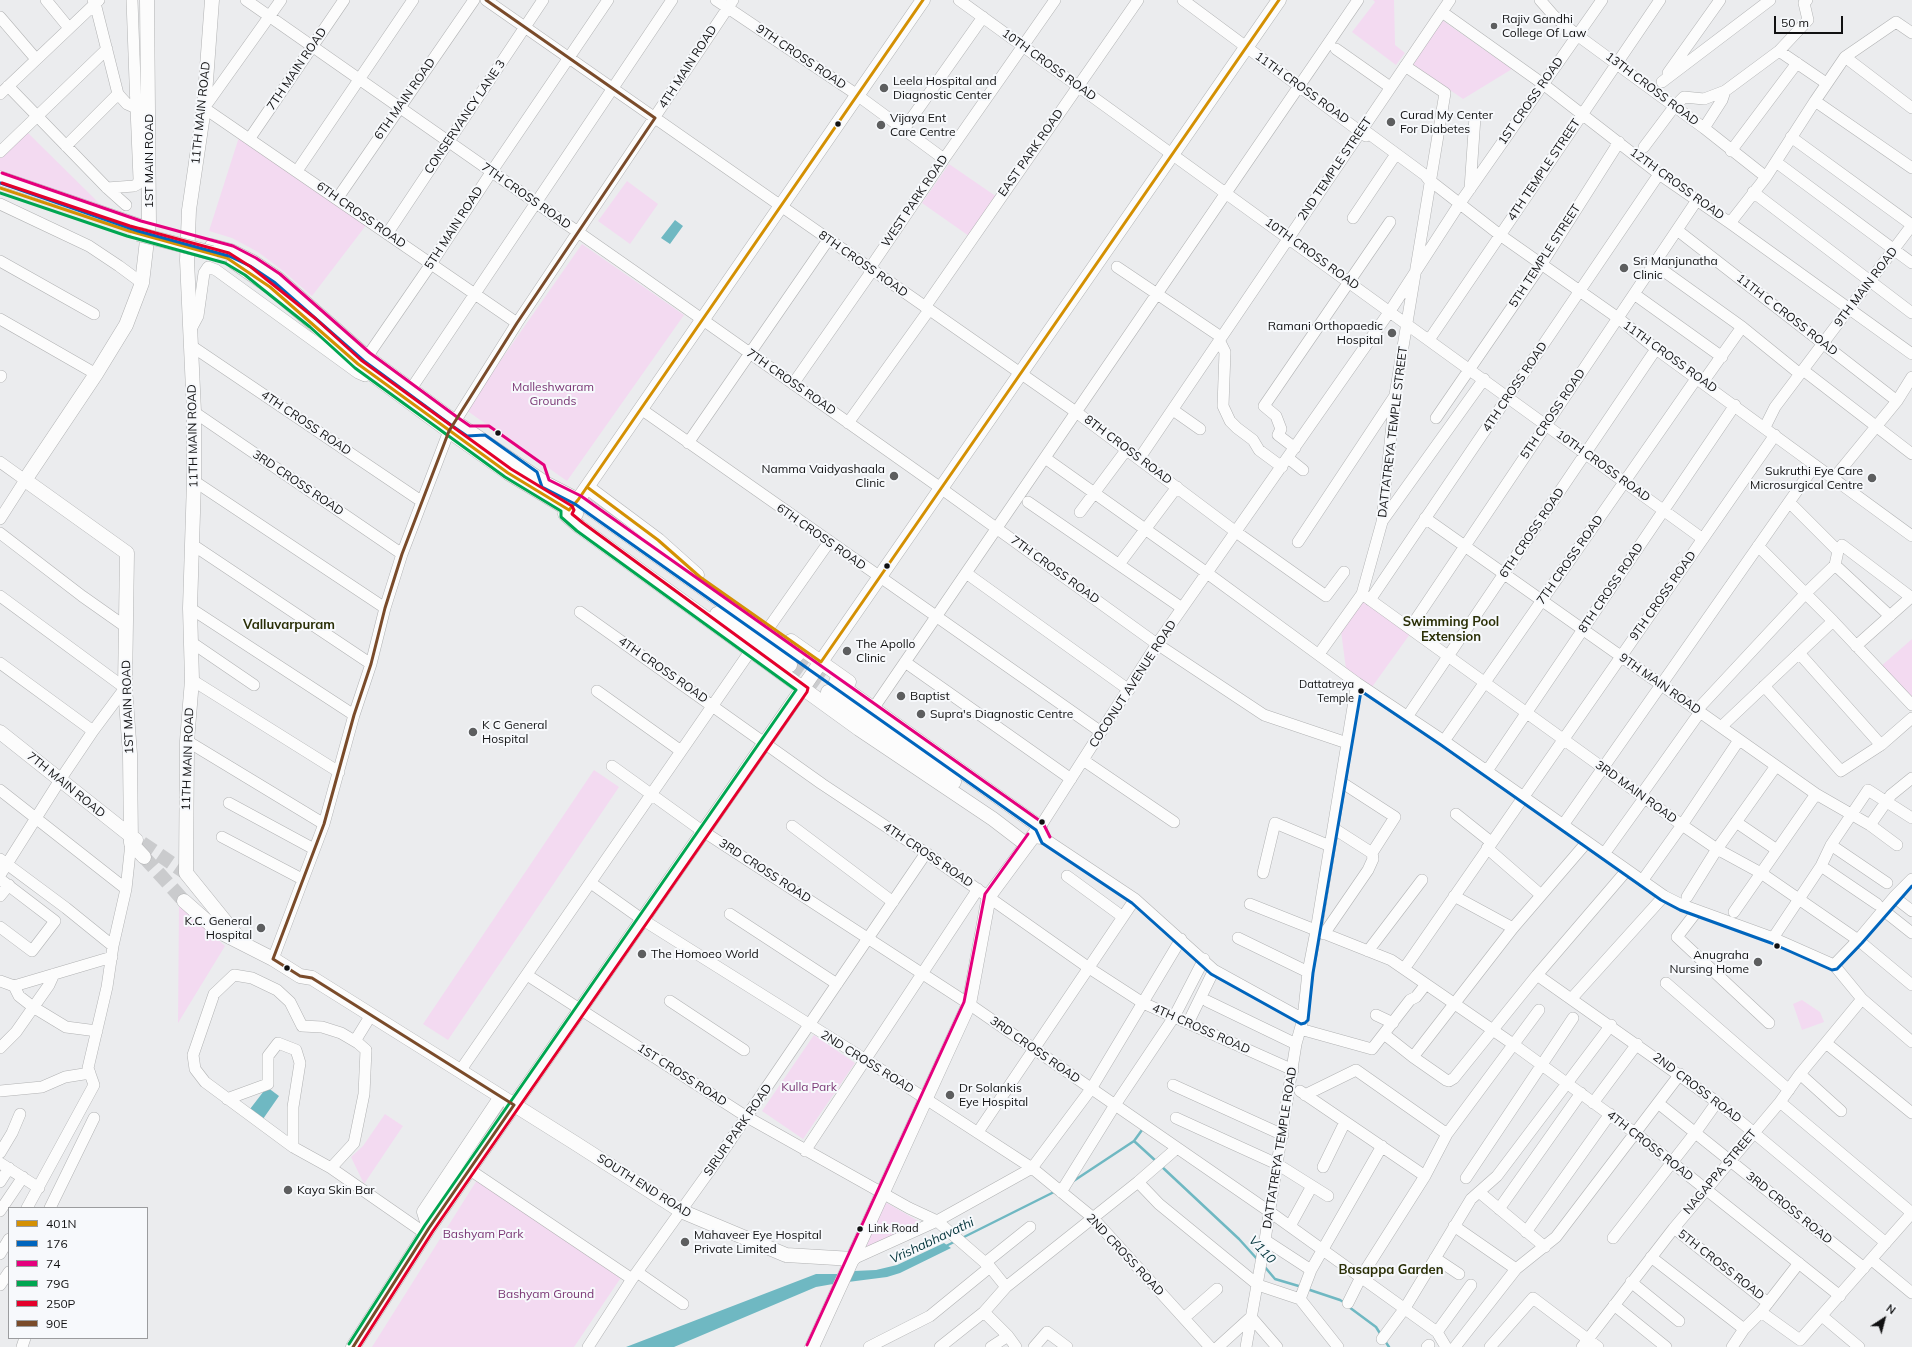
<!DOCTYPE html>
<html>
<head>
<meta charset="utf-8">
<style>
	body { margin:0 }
	#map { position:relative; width:1912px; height:1347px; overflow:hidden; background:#ebecee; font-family:Mulish,sans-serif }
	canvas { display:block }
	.legend { position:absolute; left:8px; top:1207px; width:140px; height:132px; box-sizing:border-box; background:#f7f9fc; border:1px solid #9b9c9e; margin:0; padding:5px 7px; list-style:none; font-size:12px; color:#111112 }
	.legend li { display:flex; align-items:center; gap:8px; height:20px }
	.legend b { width:20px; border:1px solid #9b9c9e }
	.north { position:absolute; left:1864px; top:1299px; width:40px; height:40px; -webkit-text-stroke:3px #f7f9fc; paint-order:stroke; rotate:36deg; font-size:11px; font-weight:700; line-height:16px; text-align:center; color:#111112 }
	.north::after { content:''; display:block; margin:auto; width:14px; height:18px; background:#111112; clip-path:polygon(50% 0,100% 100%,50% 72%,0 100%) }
	.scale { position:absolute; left:1774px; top:16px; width:69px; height:18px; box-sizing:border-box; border:2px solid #111112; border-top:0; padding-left:5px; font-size:12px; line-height:14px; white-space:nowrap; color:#111112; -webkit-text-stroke:3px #f7f9fc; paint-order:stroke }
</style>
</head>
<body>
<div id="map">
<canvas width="1912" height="1347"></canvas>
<ul class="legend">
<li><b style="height:5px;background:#d49003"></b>401N</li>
<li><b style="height:5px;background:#0065bd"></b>176</li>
<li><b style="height:5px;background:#e5007d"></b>74</li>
<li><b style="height:5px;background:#00a651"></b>79G</li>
<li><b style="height:5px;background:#e4002b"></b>250P</li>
<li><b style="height:5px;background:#7a4b2a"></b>90E</li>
</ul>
<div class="north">N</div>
<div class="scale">50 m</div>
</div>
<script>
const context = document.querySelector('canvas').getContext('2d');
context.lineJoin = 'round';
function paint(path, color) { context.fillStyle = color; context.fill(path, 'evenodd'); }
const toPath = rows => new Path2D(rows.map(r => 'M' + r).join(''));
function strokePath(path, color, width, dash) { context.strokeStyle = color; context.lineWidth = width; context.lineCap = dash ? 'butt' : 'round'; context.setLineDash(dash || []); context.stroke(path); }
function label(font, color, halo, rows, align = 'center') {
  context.font = font + ' Mulish,sans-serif'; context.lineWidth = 4; context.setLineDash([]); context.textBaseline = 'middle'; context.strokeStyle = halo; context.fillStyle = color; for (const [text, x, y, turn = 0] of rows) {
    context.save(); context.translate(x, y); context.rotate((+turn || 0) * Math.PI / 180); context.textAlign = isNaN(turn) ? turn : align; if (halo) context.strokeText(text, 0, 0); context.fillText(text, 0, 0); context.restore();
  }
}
const green = toPath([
	[1373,0,1394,0,1395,45,1405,53,1396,65,1352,32,1375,2],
	[1442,20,1512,69,1463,99,1411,63],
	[26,131,105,209,0,170,0,157],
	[240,134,367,224,312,296,282,270,258,252,232,238,209,231],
	[949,164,997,197,969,236,922,203],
	[627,181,658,204,630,244,598,221],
	[582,244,684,315,567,481,466,410],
	[1363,601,1410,634,1372,687,1346,669,1341,631],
	[1912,639,1912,702,1880,667],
	[594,770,619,787,448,1040,423,1024],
	[179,904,225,946,178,1023],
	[1802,1000,1820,1012,1824,1022,1802,1030,1793,1004],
	[814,1035,855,1063,803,1139,762,1111],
	[385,1114,403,1126,364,1184,351,1157,363,1146],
	[477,1180,622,1276,574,1347,372,1347],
	[885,1202,920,1222,864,1252]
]);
const water = toPath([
	[675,220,683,226,670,244,661,238],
	[267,1087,279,1096,263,1119,250,1109],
	[944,1243,951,1248,900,1273,887,1277,848,1282,854,1271,876,1270,897,1265],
	[816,1274,838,1274,833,1284,816,1287,674,1347,626,1347]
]);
const stream = toPath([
	[1134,1141,1157,1162],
	[1161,1166,1239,1239,1258,1260],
	[1072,1182,1134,1141,1142,1130],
	[962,1238,1056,1191],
	[946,1246,956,1241],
	[1264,1266,1275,1279,1302,1287],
	[1307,1289,1340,1300,1345,1303],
	[1349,1307,1376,1327,1381,1335],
	[1385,1341,1389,1347]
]);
const majorTunnel = toPath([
	[797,655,836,682],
	[790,665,828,692],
	[142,843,186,873],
	[144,857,184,901]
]);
const minor = toPath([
	[46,0,69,28],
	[93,0,95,3,118,94,127,104,136,108,132,0],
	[246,0,638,274,935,484,1157,644,1264,715,1347,743],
	[281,0,204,108,517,323],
	[486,0,1076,412,1236,532,1326,596,1344,572],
	[716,0,853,92,944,159],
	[959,0,1703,539],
	[1183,0,1366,136],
	[1540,0,1554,16,1577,35,1704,128,1766,177],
	[1442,12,1543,84,1659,174,1730,223,1912,354],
	[0,17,36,59],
	[1336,49,1390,87],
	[1779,51,1826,83],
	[1845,57,1912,108],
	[1668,73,1720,0],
	[1662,82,1770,0],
	[8,86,107,188,126,205],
	[0,94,99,0],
	[1815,101,1845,57,1896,22,1912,33],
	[1704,128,1722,100,1725,91],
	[904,129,983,17],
	[1364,133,1368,133,1425,175,1428,179,1500,235,1618,318,1656,349,1912,536],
	[1791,137,1912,225],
	[250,138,344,0],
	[66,146,118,94],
	[1644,147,1674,107,1684,97,1704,99,1725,91,1779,51,1808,20,1804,3,1807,0],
	[1731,151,1797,63],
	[0,152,107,49],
	[1776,162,1912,263],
	[297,171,413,0],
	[107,188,134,186,138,184,139,179,136,108],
	[1470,189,1475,117],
	[1753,192,1912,313],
	[337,199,474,0],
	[0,204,89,246,119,266,142,283],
	[1353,218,1394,157],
	[1730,223,1766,177,1815,101,1912,168],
	[1677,230,1897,401],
	[387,234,543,0],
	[0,261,94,314],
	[1654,264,1742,327,1800,374],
	[1117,267,1221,337],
	[1634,294,1722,357],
	[925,307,1138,0],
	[0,319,96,374],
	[190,331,198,316,204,273,208,267,216,270,358,373,365,376],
	[1219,340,1225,352,1223,406,1230,421,1237,428,1253,440,1259,450,1282,467],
	[1429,340,1660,0],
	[190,345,421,501],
	[367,357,431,264,492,171,608,0],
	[1803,370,1912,454],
	[0,377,1,376],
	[1703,382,1742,327],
	[793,384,869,275,870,268,944,159,1055,0],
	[411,389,672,0],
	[641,409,1101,732],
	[1173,410,1200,429],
	[194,412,402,554],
	[1436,418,1541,265,1619,142],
	[848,423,929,310],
	[1765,427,1775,407,1912,225],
	[688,443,828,240],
	[1295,448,1278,435,1281,429,1276,416,1264,406,1390,222],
	[1045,458,1207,573,1357,683,1444,741,1664,896,1682,905,1773,938,1834,965,1862,999,1912,1042],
	[1288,458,1303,470],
	[1139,459,1450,0],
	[0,462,25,480,0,519],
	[1834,478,1897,401,1912,377],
	[194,481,385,608],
	[1028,502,1182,608],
	[1789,502,1838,551,1835,565,1890,616],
	[1080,512,1127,449],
	[1425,518,1816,794,1870,825,1897,845],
	[1383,520,1484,379],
	[0,533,82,596,126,627],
	[1298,542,1394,397],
	[193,545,371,664],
	[1758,546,1833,621,1912,705],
	[1838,551,1842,545,1912,598],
	[1120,563,1177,487],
	[966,573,1129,690],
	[1362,594,1682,825,1717,849,1761,873,1858,940,1912,985],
	[0,596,125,688,93,731,60,780,0,875],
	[1370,600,1659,174],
	[190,608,354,715],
	[580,612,822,784,926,853,1089,968,1143,1003,1293,1070],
	[770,626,829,542],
	[1410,628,1697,200],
	[191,642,254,685],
	[1856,646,1911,597],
	[1799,653,1881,745],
	[1319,654,1362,594,1382,522,1395,395,1445,93,1405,66],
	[905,662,1071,779],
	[0,663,93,731],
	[192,680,339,772],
	[1764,686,1841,771,1881,745,1912,718],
	[597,691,681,751],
	[877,703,1358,0],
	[1697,710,1805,594,1835,565],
	[1407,717,1656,349],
	[1721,727,1833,621],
	[187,741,324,824],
	[1444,741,1696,379],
	[1083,760,1174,822],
	[612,766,698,828,969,1004,1270,1212,1437,1332,1446,1347],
	[1487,771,1735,405],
	[0,790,126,889],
	[1641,795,1700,712],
	[229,803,314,849],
	[1456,814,1491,842],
	[1736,822,1777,850],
	[1563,825,1815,465],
	[1870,825,1891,795,1912,778],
	[792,826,893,902],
	[1333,828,1372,853],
	[222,837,302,879],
	[1038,838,1045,839,1135,899,1214,970,1303,1019],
	[1045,839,1040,827,1157,644,1390,311,1460,203,1602,0],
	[1831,845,1887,883],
	[1487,848,1541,895],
	[1604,854,1645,797],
	[0,859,66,908,113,946],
	[1821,866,1877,904],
	[1263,873,1275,823,1330,846],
	[1067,876,1123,917],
	[0,879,55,921,32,951,0,927],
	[1642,881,1682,825,1739,740],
	[591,883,643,920,866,1060,1032,1168,1092,1217,1210,1347],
	[0,896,9,885],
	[1454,896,1513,928],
	[1687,897,1717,849,1776,766],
	[1894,897,1912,911],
	[1250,904,1391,960,1513,1044,1635,1133,1840,1296],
	[1883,910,1912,933],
	[1697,911,1677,937,1769,1023],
	[1734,912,1816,794],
	[730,914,837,984],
	[1324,934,1368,870,1373,859,1372,853,1395,817,1341,782],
	[1238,938,1308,972],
	[1773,938,1821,866,1831,845,1868,790,1912,818],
	[1368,951,1422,880],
	[273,959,324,824,354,715,371,664,385,608,402,554,449,431,517,323,733,0],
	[1834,965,1858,940,1894,897,1912,879],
	[1404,969,1775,435],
	[527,975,747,1117,909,1208,937,1221,990,1267,1006,1287,1138,1182,1177,1148],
	[1537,975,1717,1102,1886,1243],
	[0,981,14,986,112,957],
	[1666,983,1789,1090],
	[14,986,19,996,33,1007,66,1027,97,1031],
	[1572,998,1664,896],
	[670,1001,744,1050],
	[1207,1001,1296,1044],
	[1376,1015,1393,1023],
	[1188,1023,1214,970],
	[1300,1029,1372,1049,1410,1000,1416,997,1426,984],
	[1384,1034,1413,1057,1446,1080,1449,1081,1454,1078,1537,975,1627,870],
	[355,1041,371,1015],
	[1826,1043,1912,1113],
	[0,1048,16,1032,49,985,54,974],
	[1413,1057,1513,928,1587,842],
	[460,1071,751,650],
	[1800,1074,1841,1111],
	[1173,1085,1283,1135],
	[0,1091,42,1087,65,1077,90,1073],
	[1300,1091,1425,1176],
	[1305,1095,1356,1070,1447,1134],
	[227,1099,268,1084,268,1056,278,1043,296,1050,300,1063,293,1107,293,1147],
	[1780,1102,1912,1213],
	[1593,1103,1637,1044],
	[1658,1103,1864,1268],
	[1176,1118,1277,1164,1328,1196],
	[978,1132,1135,899],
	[805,1151,978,889],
	[0,1153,12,1133,20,1114],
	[0,1163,39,1188],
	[1323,1167,1345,1122],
	[331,1168,354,1143,364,1094,366,1050,358,1043,341,1033,322,1027,302,1026,290,1002,277,990,252,978,234,975,214,994,193,1055,195,1069,205,1082,293,1147,331,1168,426,1234],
	[470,1170,632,1279],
	[1466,1178,1573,1018],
	[0,1182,9,1168],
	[1138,1182,1159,1204,1258,1285,1300,1299],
	[1061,1192,1115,1105,1174,1017,1204,959],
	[1479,1192,1545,1247],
	[27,1208,94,1085,88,1068,107,987,113,946,126,889,131,843],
	[50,1208,94,1118],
	[1499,1209,1581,1093],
	[0,1211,23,1177],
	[1290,1226,1312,1186],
	[1454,1226,1516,1269],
	[1674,1228,1768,1303],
	[1526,1232,1610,1114],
	[1613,1238,1695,1133,1717,1102],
	[1265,1240,1311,1270,1300,1299,1338,1347],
	[0,1254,9,1239],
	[1651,1257,1744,1329],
	[1435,1258,1459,1274],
	[853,1259,937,1221,1032,1168,1091,1089,1181,939],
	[1872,1260,1912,1293],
	[985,1263,1030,1227],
	[1311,1270,1382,1146],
	[637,1272,683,1304],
	[1631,1282,1679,1321],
	[0,1285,9,1272],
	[1348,1303,1361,1277,1425,1176,1447,1134,1539,1010],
	[1614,1305,1666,1347],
	[984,1312,1008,1336,1016,1347],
	[1761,1312,1800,1340,1912,1213],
	[1822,1316,1859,1347],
	[1184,1318,1217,1289],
	[1437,1332,1471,1285],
	[1382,1339,1405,1308,1471,1199,1497,1176,1611,1025],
	[22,1347,25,1338],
	[588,1347,632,1279,713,1166,926,853],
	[869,1347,930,1316,990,1267],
	[940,1347,984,1312,1006,1287],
	[991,1347,1008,1336],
	[1034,1347,1047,1332,1067,1347],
	[1218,1347,1251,1317,1277,1347],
	[1246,1347,1265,1240,1296,1044,1303,1019,1308,972,1316,931,1357,683],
	[1427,1347,1429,1345],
	[1455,1347,1516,1269,1556,1237,1680,1074],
	[1490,1347,1533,1298,1598,1347],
	[1582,1347,1674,1228,1780,1102,1800,1074,1862,999],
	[1732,1347,1744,1329,1761,1312,1799,1263]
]);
const major = toPath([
	[212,0,204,108,189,210,187,260,194,412,194,481,190,608,192,680,187,741,186,873,241,941],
	[923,0,578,500,565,514,580,527,859,729,993,819,1027,845],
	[0,178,140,226],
	[212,246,231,251,253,262,277,278,367,357,454,421,545,483,578,500,797,655],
	[234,262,270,287,313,323,358,364,449,431,508,473,576,514],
	[587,487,658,540,697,575],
	[717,614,790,665],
	[791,641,849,682],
	[828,692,954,782],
	[0,732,136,840],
	[144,857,131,843,130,754,125,688,127,553,25,480,96,374,126,325,142,283,149,223,147,0],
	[184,901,218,931,273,959,300,976,312,978,575,1143,681,1211,786,1255,853,1259],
	[429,1228,424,1212,501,1097],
	[353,1347,429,1228,1279,0],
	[812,1347,969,1004,989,896,1040,827,836,682]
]);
const majorBridge = toPath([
	[138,234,212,253]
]);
const bus1 = toPath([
	[0,188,129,231,227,258,270,287,358,364,508,473,569,510,578,500,923,0],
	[587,487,658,540,700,577,821,662,1279,0]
]);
const bus2 = toPath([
	[0,183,138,231,229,256,250,266,274,282,364,361,451,425,467,436,485,435,537,472,542,487,575,504,1036,830,1042,843,1132,903,1211,974,1301,1024,1305,1023,1308,1020,1313,973,1361,691,1441,745,1661,900,1680,910,1771,943,1832,970,1837,969,1862,943,1912,886]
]);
const bus3 = toPath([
	[2,173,141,221,233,246,256,258,280,274,370,353,457,417,470,426,489,426,544,465,549,480,581,496,1043,823,1050,837],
	[807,1345,964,1002,985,894,1028,834]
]);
const bus4 = toPath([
	[0,193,127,236,225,263,245,275,310,327,355,368,505,477,561,511,561,517,577,531,796,690,425,1225,349,1344]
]);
const bus5 = toPath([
	[2,183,130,226,229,253,251,267,316,319,361,360,511,469,572,506,574,510,572,514,583,523,808,688,807,692,433,1231,359,1347]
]);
const bus6 = toPath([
	[353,1347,429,1228,514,1105,312,978,300,976,273,959,324,824,354,715,371,664,385,608,402,554,449,431,517,323,655,118,486,0]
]);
const markers = [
	[1494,26,4,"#5d5e5f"],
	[884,88,5,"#5d5e5f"],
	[1391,122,5,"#5d5e5f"],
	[838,124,3.5,"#111112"],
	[881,125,5,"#5d5e5f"],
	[1624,268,5,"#5d5e5f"],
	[1392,333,5,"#5d5e5f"],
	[498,433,3.5,"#111112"],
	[894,476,5,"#5d5e5f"],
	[1872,478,5,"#5d5e5f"],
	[887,566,3.5,"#111112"],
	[847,651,5,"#5d5e5f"],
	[1361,691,3.5,"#111112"],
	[901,696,5,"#5d5e5f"],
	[921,714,5,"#5d5e5f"],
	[473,732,5,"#5d5e5f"],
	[1042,822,3.5,"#111112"],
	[261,928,5,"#5d5e5f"],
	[1777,946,3.5,"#111112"],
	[642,954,5,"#5d5e5f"],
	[1758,962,5,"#5d5e5f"],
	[287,968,3.5,"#111112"],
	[950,1095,5,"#5d5e5f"],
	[288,1190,5,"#5d5e5f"],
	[860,1229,3.5,"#111112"],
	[685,1242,5,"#5d5e5f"]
];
const busNames = [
	["Dattatreya",1354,685],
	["Temple",1354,699],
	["Link Road",868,1229,"left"]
];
const poiNames = [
	["Rajiv Gandhi",1502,19],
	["College Of Law",1502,33],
	["Leela Hospital and",893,81],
	["Diagnostic Center",893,95],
	["Curad My Center",1400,115],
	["For Diabetes",1400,129],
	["Vijaya Ent",890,118],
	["Care Centre",890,132],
	["Sri Manjunatha",1633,261],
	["Clinic",1633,275],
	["Ramani Orthopaedic",1383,326,"right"],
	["Hospital",1383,340,"right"],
	["Namma Vaidyashaala",885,469,"right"],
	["Clinic",885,483,"right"],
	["Sukruthi Eye Care",1863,471,"right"],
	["Microsurgical Centre",1863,485,"right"],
	["The Apollo",856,644],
	["Clinic",856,658],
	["Baptist",910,696],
	["Supra's Diagnostic Centre",930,714],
	["K C General",482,725],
	["Hospital",482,739],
	["K.C. General",252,921,"right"],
	["Hospital",252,935,"right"],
	["The Homoeo World",651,954],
	["Anugraha",1749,955,"right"],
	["Nursing Home",1749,969,"right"],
	["Dr Solankis",959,1088],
	["Eye Hospital",959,1102],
	["Kaya Skin Bar",297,1190],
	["Mahaveer Eye Hospital",694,1235],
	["Private Limited",694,1249]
];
const streetNames = [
	["9TH CROSS ROAD",801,57,34],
	["10TH CROSS ROAD",1049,65,36],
	["4TH MAIN ROAD",688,67,-57],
	["7TH MAIN ROAD",297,69,-56],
	["11TH CROSS ROAD",1302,88,36],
	["13TH CROSS ROAD",1652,89,37],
	["6TH MAIN ROAD",405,99,-55],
	["1ST CROSS ROAD",1531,101,-55],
	["11TH MAIN ROAD",201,113,-84],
	["CONSERVANCY LANE 3",465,117,-56],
	["EAST PARK ROAD",1031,153,-55],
	["1ST MAIN ROAD",149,161,-90],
	["2ND TEMPLE STREET",1335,169,-56],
	["4TH TEMPLE STREET",1544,170,-56],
	["12TH CROSS ROAD",1677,184,36],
	["7TH CROSS ROAD",526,196,35],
	["WEST PARK ROAD",915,201,-56],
	["6TH CROSS ROAD",361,215,35],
	["5TH MAIN ROAD",454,228,-57],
	["10TH CROSS ROAD",1312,254,36],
	["5TH TEMPLE STREET",1545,256,-57],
	["8TH CROSS ROAD",863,264,35],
	["9TH MAIN ROAD",1866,287,-53],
	["11TH C CROSS ROAD",1787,315,38],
	["11TH CROSS ROAD",1670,357,36],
	["7TH CROSS ROAD",791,382,35],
	["4TH CROSS ROAD",1515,387,-56],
	["5TH CROSS ROAD",1553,414,-56],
	["4TH CROSS ROAD",306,423,34],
	["DATTATREYA TEMPLE STREET",1393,432,-83],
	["11TH MAIN ROAD",193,436,-91],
	["8TH CROSS ROAD",1128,450,37],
	["10TH CROSS ROAD",1603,466,36],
	["3RD CROSS ROAD",298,483,34],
	["6TH CROSS ROAD",1532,533,-56],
	["6TH CROSS ROAD",821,537,35],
	["7TH CROSS ROAD",1570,560,-55],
	["7TH CROSS ROAD",1055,570,36],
	["8TH CROSS ROAD",1611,588,-56],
	["9TH CROSS ROAD",1663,596,-55],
	["4TH CROSS ROAD",663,670,35],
	["COCONUT AVENUE ROAD",1133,684,-57],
	["9TH MAIN ROAD",1660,684,35],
	["1ST MAIN ROAD",128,707,-92],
	["11TH MAIN ROAD",188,759,-88],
	["7TH MAIN ROAD",66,785,39],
	["3RD MAIN ROAD",1636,792,36],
	["4TH CROSS ROAD",928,855,34],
	["3RD CROSS ROAD",765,871,33],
	["4TH CROSS ROAD",1201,1029,24],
	["3RD CROSS ROAD",1035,1050,35],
	["2ND CROSS ROAD",867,1062,32],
	["1ST CROSS ROAD",682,1075,33],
	["2ND CROSS ROAD",1697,1088,37],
	["SIRUR PARK ROAD",738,1130,-55],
	["4TH CROSS ROAD",1650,1146,38],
	["DATTATREYA TEMPLE ROAD",1280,1148,-81],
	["NAGAPPA STREET",1720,1172,-50],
	["SOUTH END ROAD",644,1186,32],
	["3RD CROSS ROAD",1789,1208,39],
	["2ND CROSS ROAD",1125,1255,47],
	["5TH CROSS ROAD",1721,1265,38]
];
const parkNames = [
	["Malleshwaram",553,387],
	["Grounds",553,401],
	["Kulla Park",809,1087],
	["Bashyam Park",483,1234],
	["Bashyam Ground",546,1294]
];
const neighbourhoodNames = [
	["Swimming Pool",1451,622],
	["Extension",1451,637],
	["Valluvarpuram",289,625],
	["Basappa Garden",1391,1270]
];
const waterNames = [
	["Vrishabhavathi",932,1241,-25],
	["V110",1262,1250,47]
];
paint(green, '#f3daf1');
paint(water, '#6fb8c2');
strokePath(stream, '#6fb8c2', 2.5);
strokePath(majorTunnel, '#cacbcd', 14, [14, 7]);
strokePath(minor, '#b1b2b3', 12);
strokePath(major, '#b1b2b3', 15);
strokePath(minor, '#fcfcfc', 11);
strokePath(major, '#fcfcfc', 14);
strokePath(majorBridge, '#b1b2b3', 15, []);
strokePath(majorBridge, '#fcfcfc', 14);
strokePath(bus1, '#d49003', 3);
strokePath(bus2, '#0065bd', 3);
strokePath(bus3, '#e5007d', 3);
strokePath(bus4, '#00a651', 3);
strokePath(bus5, '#e4002b', 3);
strokePath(bus6, '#7a4b2a', 3);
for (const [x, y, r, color] of markers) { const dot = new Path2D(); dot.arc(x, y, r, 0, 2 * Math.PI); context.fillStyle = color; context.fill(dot); strokePath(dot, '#f7f9fc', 1.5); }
label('11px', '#111112', '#f7f9fc', busNames, 'right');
label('12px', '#111112', '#f7f9fc', poiNames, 'left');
label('12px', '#111112', '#f7f9fc', streetNames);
label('12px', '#7a3775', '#f7f9fc', parkNames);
label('bold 13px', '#2a2f06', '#f7f9fc', neighbourhoodNames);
label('italic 13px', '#04353c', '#f7f9fc', waterNames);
</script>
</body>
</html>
